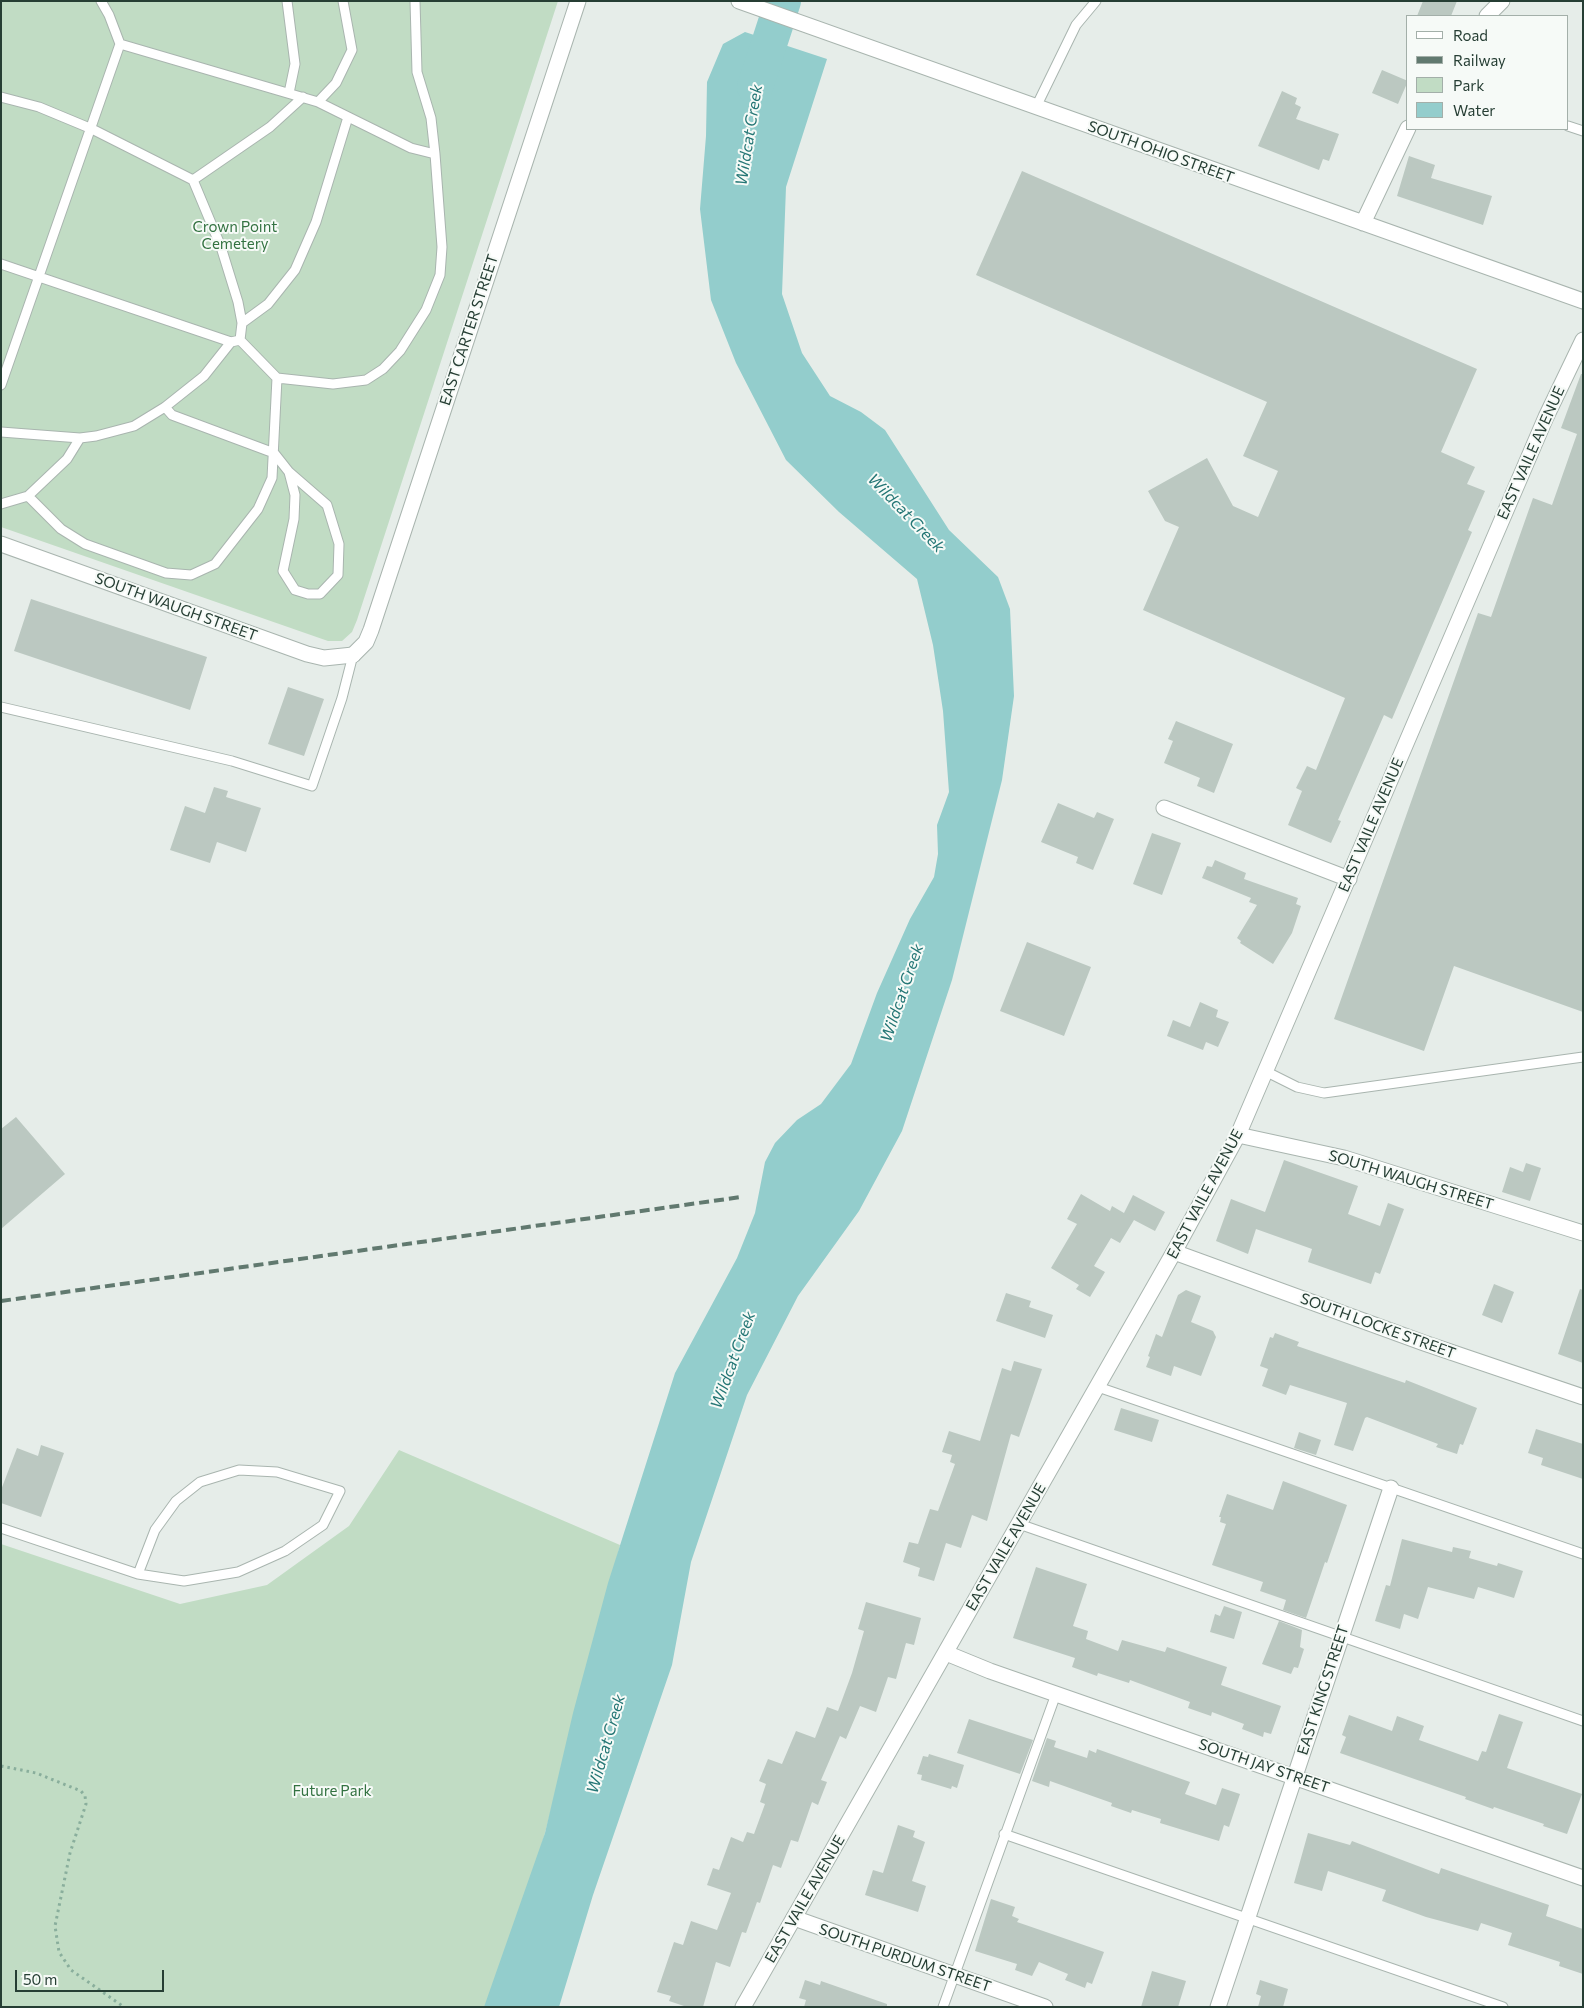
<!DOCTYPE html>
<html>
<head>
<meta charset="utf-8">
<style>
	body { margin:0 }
	#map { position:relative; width:1584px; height:2008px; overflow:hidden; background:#e6ede9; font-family:Commissioner,sans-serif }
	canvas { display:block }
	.frame { position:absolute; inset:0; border:2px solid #263e34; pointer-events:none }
	.legend { position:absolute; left:1406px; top:15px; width:162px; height:115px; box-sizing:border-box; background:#f6faf7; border:1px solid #a3afa9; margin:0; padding:6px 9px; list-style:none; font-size:15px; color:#263e34 }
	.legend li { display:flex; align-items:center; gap:10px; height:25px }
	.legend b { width:25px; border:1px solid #a3afa9 }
	.scale { position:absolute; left:15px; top:1970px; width:149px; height:22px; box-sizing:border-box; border:2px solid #263e34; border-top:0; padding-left:6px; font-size:15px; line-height:18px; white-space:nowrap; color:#263e34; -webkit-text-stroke:4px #f6faf7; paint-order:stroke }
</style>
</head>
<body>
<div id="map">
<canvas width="1584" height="2008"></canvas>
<div class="frame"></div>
<ul class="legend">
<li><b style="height:6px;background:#fff"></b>Road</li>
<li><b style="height:6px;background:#61796f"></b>Railway</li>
<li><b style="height:14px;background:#c1dcc4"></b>Park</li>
<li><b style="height:14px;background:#93cdcc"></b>Water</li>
</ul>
<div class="scale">50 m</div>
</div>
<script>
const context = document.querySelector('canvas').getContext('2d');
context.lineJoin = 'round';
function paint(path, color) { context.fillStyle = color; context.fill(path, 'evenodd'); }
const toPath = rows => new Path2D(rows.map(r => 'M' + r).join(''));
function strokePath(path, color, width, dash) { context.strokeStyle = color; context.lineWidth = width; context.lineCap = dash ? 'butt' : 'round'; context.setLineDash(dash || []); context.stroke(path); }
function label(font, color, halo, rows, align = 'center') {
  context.font = font + ' Commissioner,sans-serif'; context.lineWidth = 4; context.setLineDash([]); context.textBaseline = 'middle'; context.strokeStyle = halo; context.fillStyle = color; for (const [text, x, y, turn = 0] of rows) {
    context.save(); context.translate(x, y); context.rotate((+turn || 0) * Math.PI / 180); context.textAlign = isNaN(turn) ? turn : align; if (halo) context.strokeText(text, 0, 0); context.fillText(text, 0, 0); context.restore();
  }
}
const green = toPath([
	[1,1,558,1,357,620,352,632,342,641,328,641,1,527],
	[399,1450,620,1545,545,1833,495,2007,1,2007,1,1544,180,1604,267,1585,349,1526]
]);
const water = toPath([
	[745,32,827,59,786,187,782,294,802,353,830,396,861,412,885,430,949,530,998,577,1010,609,1014,696,1002,780,952,980,902,1131,859,1211,798,1296,747,1395,691,1562,672,1665,593,1895,559,2007,484,2007,545,1833,573,1713,608,1583,675,1373,737,1258,755,1213,765,1162,775,1143,797,1120,821,1104,851,1064,877,993,910,919,934,877,938,854,937,825,949,792,943,711,933,645,917,579,839,512,786,460,736,363,711,300,700,209,706,136,707,82,723,44]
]);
const river = toPath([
	[755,87,783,1]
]);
const building = toPath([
	[1423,1,1457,1,1451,16,1417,16],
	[1382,70,1408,81,1398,104,1372,93],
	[1282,91,1297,98,1295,104,1301,107,1296,119,1339,134,1329,161,1323,159,1319,170,1258,146],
	[1409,156,1435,165,1431,178,1492,196,1483,225,1397,196],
	[1022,171,1477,369,1441,452,1475,467,1467,484,1485,491,1468,530,1472,532,1392,719,1384,715,1338,820,1341,821,1331,843,1288,825,1302,791,1296,788,1307,766,1316,770,1345,698,1143,610,1179,527,1165,521,1148,491,1207,458,1233,506,1258,517,1278,471,1243,456,1267,402,976,275],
	[1581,374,1583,374,1583,1012,1454,966,1424,1051,1334,1019,1478,613,1491,617,1533,498,1552,505,1577,434,1561,428],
	[31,599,207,657,190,710,14,651],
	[288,687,324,699,304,756,268,744],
	[1176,721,1233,744,1214,793,1197,786,1200,778,1164,763,1173,741,1168,739],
	[214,787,228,791,226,797,261,808,246,852,217,842,210,863,170,850,185,806,205,813],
	[1058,803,1094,818,1097,812,1114,819,1093,870,1076,863,1078,857,1041,842],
	[1152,833,1181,843,1162,895,1133,884],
	[1215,860,1246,873,1244,879,1298,898,1296,904,1301,906,1292,933,1273,964,1240,943,1241,941,1237,938,1257,905,1249,902,1251,898,1202,878,1207,866,1212,867],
	[1027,942,1091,967,1064,1036,1000,1011],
	[1200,1002,1218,1010,1216,1017,1229,1022,1218,1047,1206,1042,1203,1050,1167,1036,1173,1020,1190,1027],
	[16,1117,65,1174,1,1229,1,1129],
	[1284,1160,1358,1186,1348,1214,1380,1226,1388,1203,1404,1209,1380,1274,1375,1272,1371,1284,1308,1262,1312,1249,1256,1229,1248,1254,1216,1241,1231,1199,1265,1212],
	[1526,1163,1541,1168,1530,1201,1502,1192,1510,1167,1523,1172],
	[1081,1194,1110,1211,1112,1206,1124,1213,1133,1195,1165,1212,1155,1231,1134,1220,1120,1243,1111,1238,1094,1266,1105,1272,1090,1297,1076,1289,1079,1285,1051,1268,1077,1224,1067,1219],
	[1494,1284,1514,1292,1502,1323,1482,1315],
	[1580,1289,1583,1290,1583,1363,1558,1354],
	[1186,1290,1201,1296,1191,1322,1213,1331,1216,1337,1201,1376,1174,1366,1171,1376,1146,1367,1150,1357,1148,1356,1156,1334,1162,1337,1178,1295],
	[1006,1293,1031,1301,1029,1307,1053,1315,1045,1338,996,1321],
	[1275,1333,1299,1342,1297,1346,1405,1383,1406,1380,1477,1408,1463,1445,1460,1444,1457,1454,1436,1447,1438,1444,1367,1417,1365,1418,1353,1451,1334,1445,1347,1403,1290,1385,1286,1395,1262,1386,1268,1369,1260,1366,1270,1337,1273,1338],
	[1014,1361,1042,1369,1019,1437,1011,1434,987,1521,972,1515,961,1548,946,1543,934,1581,918,1576,920,1568,903,1562,909,1542,918,1544,930,1509,938,1511,955,1464,950,1462,952,1455,942,1452,949,1431,980,1441,1002,1368,1011,1371],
	[1121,1408,1159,1420,1152,1442,1114,1430],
	[1536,1429,1583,1444,1583,1479,1541,1465,1543,1458,1528,1453],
	[1299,1432,1321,1440,1316,1455,1294,1448],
	[41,1445,64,1453,41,1517,1,1503,1,1490,17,1448,38,1456],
	[1283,1481,1347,1505,1327,1563,1325,1562,1306,1618,1283,1610,1286,1600,1260,1591,1263,1582,1212,1565,1226,1524,1220,1522,1221,1517,1219,1517,1227,1494,1273,1510],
	[1402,1539,1452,1552,1453,1547,1471,1551,1469,1558,1497,1566,1498,1563,1523,1571,1514,1598,1478,1587,1474,1599,1428,1587,1418,1619,1404,1614,1400,1629,1375,1621,1386,1585,1390,1586],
	[1036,1567,1087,1584,1073,1626,1088,1631,1086,1639,1118,1651,1122,1640,1165,1652,1167,1647,1227,1667,1221,1685,1281,1706,1271,1734,1264,1732,1263,1737,1242,1729,1244,1724,1212,1712,1211,1716,1188,1708,1190,1702,1130,1680,1129,1683,1098,1673,1097,1676,1072,1667,1075,1658,1013,1638],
	[866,1602,921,1618,914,1645,906,1643,896,1679,888,1677,876,1712,860,1706,846,1739,840,1736,821,1780,827,1782,818,1805,812,1802,798,1842,791,1840,781,1868,773,1865,760,1903,757,1902,746,1933,742,1932,730,1967,716,1962,703,2007,687,2007,669,2001,671,1996,657,1992,674,1942,683,1945,691,1921,717,1930,731,1893,707,1885,713,1868,719,1870,731,1837,743,1842,747,1832,754,1834,765,1804,760,1802,766,1784,759,1781,768,1759,782,1764,796,1731,815,1738,827,1707,838,1711,852,1673,864,1631,858,1629],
	[1224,1606,1242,1612,1234,1639,1210,1632,1215,1614,1220,1616],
	[1279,1621,1302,1630,1300,1647,1304,1649,1298,1668,1294,1667,1291,1674,1262,1664],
	[1499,1714,1523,1722,1507,1768,1582,1794,1567,1834,1543,1826,1544,1824,1494,1807,1493,1809,1465,1799,1466,1797,1340,1753,1346,1737,1342,1735,1349,1715,1392,1731,1397,1716,1424,1726,1419,1740,1478,1761,1482,1751,1486,1752],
	[969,1719,1033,1740,1020,1774,957,1753],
	[1047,1738,1056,1741,1054,1747,1087,1758,1089,1750,1096,1753,1097,1749,1190,1782,1185,1794,1216,1805,1222,1788,1240,1794,1229,1827,1224,1825,1219,1841,1160,1823,1161,1819,1132,1810,1131,1813,1111,1806,1112,1803,1050,1781,1049,1787,1032,1781],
	[929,1754,964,1765,957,1788,952,1786,951,1789,921,1780,922,1775,917,1774,923,1756,928,1757],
	[898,1825,915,1831,913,1837,925,1842,912,1881,926,1886,918,1912,865,1895,873,1870,883,1873],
	[1308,1833,1350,1845,1352,1841,1439,1874,1441,1868,1549,1905,1546,1916,1583,1929,1583,1974,1559,1966,1560,1962,1508,1945,1512,1933,1481,1923,1478,1931,1426,1917,1382,1901,1386,1890,1328,1871,1322,1891,1294,1883],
	[991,1899,1015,1907,1012,1916,1019,1919,1017,1922,1104,1952,1092,1984,1087,1982,1085,1988,1065,1980,1068,1974,1039,1962,1032,1976,1015,1970,1017,1964,975,1951],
	[1152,1971,1186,1981,1178,2007,1141,2007],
	[805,1980,820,1985,821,1981,887,2004,887,2007,804,2007,806,2000,799,1998],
	[1260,1980,1288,1989,1283,2007,1258,2007,1261,1996,1256,1994]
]);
const path = toPath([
	[1,1766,36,1773,81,1791,85,1796,86,1804,70,1853,55,1926,59,1952,71,1970,124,2007]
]);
const service = toPath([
	[287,1,295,64,289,93],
	[120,44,318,102,336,83,352,50,343,1],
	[1,97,39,107,92,129,193,180,221,247,238,302,242,323],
	[318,102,411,148,435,154],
	[1036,107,1076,25,1096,1],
	[1568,126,1583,131],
	[193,180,270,127,303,97],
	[1,264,231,342],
	[277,378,333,384,366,380,383,369,400,351,426,310,440,275,442,247,435,154,431,118,417,72,415,1],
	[1,385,120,44,109,15,101,1],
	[165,407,172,415,274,453,289,472],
	[1,432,80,438,96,436,134,426,165,407,204,376,231,342,240,340],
	[289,472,327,505,339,544,338,575,320,594,308,594,295,590,283,571,294,519,295,495,289,472],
	[28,496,61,529,85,544,166,573,191,575,215,564,258,509,272,478,277,378,240,340,242,323,268,304,295,270,316,222,348,117],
	[1,504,28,496,67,459,80,438],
	[1,707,232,761,312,786,342,698,353,655],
	[1265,1071,1297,1087,1324,1093,1583,1057],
	[1098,1387,1583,1554],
	[1019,1524,1583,1721],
	[1,1528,138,1574,184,1581,238,1572,285,1551,323,1525,340,1491,277,1472,239,1470,200,1482,176,1501,155,1530,138,1574],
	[1004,1834,1503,2007],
	[943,2007,1056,1694]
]);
const minor = toPath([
	[739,1,1583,301],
	[1487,16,1502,1],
	[1363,223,1408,128],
	[353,655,366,642,371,630,578,1],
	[1164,808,1349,879],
	[1238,1135,1344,1158,1583,1233],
	[1174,1252,1424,1343,1583,1397],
	[946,1653,990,1671,1583,1878],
	[794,1918,1045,2007],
	[1218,2007,1391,1488]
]);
const tertiary = toPath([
	[1,544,307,654,324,658,353,655],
	[743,2007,1174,1252,1238,1135,1546,417,1583,340]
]);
const rail = toPath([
	[1,1301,741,1197]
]);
const streetNames = [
	["SOUTH OHIO STREET",1161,152,20],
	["EAST CARTER STREET",469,330,-72],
	["EAST VAILE AVENUE",1531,453,-66],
	["SOUTH WAUGH STREET",176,607,20],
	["EAST VAILE AVENUE",1371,825,-67],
	["SOUTH WAUGH STREET",1411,1180,17],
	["EAST VAILE AVENUE",1205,1194,-62],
	["SOUTH LOCKE STREET",1378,1326,20],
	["EAST VAILE AVENUE",1006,1547,-60],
	["EAST KING STREET",1323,1690,-72],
	["SOUTH JAY STREET",1264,1766,19],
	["EAST VAILE AVENUE",805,1899,-60],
	["SOUTH PURDUM STREET",905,1958,19]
];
const parkNames = [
	["Crown Point",235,227],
	["Cemetery",235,244],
	["Future Park",332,1791]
];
const waterNames = [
	["Wildcat Creek",749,135,-81],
	["Wildcat Creek",906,513,46],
	["Wildcat Creek",902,993,-71],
	["Wildcat Creek",733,1360,-70],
	["Wildcat Creek",606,1744,-74]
];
paint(green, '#c1dcc4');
paint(water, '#93cdcc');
strokePath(river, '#93cdcc', 36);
paint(building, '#bbc8c1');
strokePath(service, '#a9b5af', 11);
strokePath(minor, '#a9b5af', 17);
strokePath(tertiary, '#a9b5af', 17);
strokePath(path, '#89ae9c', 3, [2.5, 4]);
strokePath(service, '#fff', 9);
strokePath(minor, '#fff', 15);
strokePath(tertiary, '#fff', 15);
strokePath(rail, '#61796f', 4, [10, 5]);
label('15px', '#263e34', '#f6faf7', streetNames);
label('15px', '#337241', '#f6faf7', parkNames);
label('italic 16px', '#247675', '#f6faf7', waterNames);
</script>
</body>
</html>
